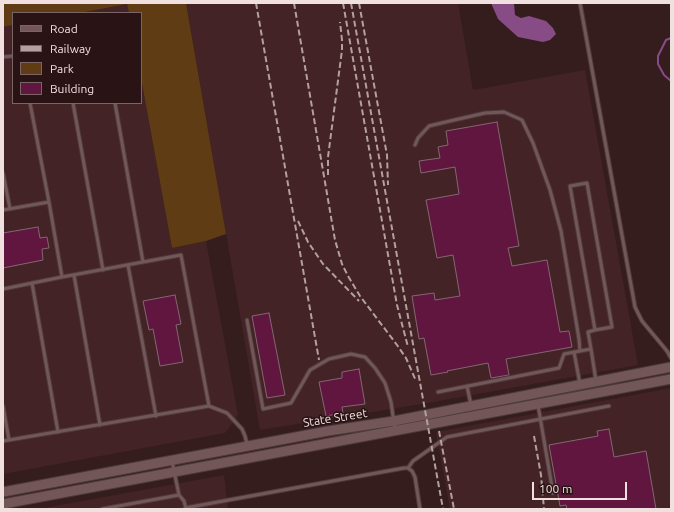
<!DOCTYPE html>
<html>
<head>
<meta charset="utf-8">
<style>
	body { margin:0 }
	#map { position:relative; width:674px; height:512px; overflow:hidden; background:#351d1e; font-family:Ubuntu,sans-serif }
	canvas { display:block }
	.frame { position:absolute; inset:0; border:4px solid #f1e0e0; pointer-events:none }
	.legend { position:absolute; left:12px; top:12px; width:130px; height:92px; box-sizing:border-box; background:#2a1315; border:1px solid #7a6566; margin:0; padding:5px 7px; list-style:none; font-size:12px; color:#f1e0e0 }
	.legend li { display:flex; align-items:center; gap:8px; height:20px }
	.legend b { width:20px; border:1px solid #7a6566 }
	.scale { position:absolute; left:532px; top:482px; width:95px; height:18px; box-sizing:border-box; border:2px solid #f1e0e0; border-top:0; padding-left:5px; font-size:12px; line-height:14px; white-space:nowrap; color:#f1e0e0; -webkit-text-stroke:3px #2a1315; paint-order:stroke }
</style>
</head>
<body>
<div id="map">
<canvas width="674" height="512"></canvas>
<div class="frame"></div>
<ul class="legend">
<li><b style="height:5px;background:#735758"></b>Road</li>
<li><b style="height:5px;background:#b3a0a0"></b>Railway</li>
<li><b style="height:11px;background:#5f3c14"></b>Park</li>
<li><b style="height:11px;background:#61163f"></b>Building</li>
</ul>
<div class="scale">100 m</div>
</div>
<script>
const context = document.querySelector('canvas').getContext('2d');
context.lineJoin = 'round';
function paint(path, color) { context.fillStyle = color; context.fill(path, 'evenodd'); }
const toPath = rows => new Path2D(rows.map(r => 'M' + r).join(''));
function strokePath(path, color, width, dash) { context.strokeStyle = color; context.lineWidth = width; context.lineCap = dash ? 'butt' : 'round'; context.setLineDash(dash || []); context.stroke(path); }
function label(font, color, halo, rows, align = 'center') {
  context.font = font + ' Ubuntu,sans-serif'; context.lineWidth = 3; context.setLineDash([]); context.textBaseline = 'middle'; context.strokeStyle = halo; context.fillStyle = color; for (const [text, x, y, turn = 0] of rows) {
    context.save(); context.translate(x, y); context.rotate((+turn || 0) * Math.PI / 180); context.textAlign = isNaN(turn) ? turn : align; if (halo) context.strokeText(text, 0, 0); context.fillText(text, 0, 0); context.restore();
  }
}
const built = toPath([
	[186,3,458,3,473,90,585,70,638,365,428,403,260,430],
	[127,4,129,13,80,13],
	[13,25,13,103,141,103,141,78,172,248,206,241,238,415,225,433,3,474,3,27],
	[671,388,671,509,450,509,436,432],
	[224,475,228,509,39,509]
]);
const green = toPath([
	[3,3,186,3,226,234,206,241,172,248,141,78,141,13,129,13,127,4,80,13,13,13,13,25,3,27]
]);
const water = toPath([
	[491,3,514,3,515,15,521,18,529,16,546,21,553,28,556,34,550,40,543,42,518,37,498,19]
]);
const stream = toPath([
	[671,38,666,40,658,56,658,64,664,75,671,81]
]);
const building = toPath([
	[497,122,519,246,508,248,512,266,547,260,560,332,569,331,572,347,506,359,509,375,491,378,488,363,447,371,448,372,431,375,424,338,419,339,412,296,434,293,435,300,460,296,453,255,437,258,426,200,459,194,455,167,421,173,419,161,440,158,438,147,448,145,446,131,497,122],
	[38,227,40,238,47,237,49,248,42,249,43,260,3,268,3,233,38,227],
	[175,295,181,324,176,325,183,362,160,366,153,329,149,330,143,301,175,295],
	[269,313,285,395,267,398,252,316,269,313],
	[359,369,365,404,342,407,343,413,326,416,319,382,342,378,342,372,359,369],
	[609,429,614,457,646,451,656,509,567,509,566,505,560,506,549,445,598,436,597,431,609,429]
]);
const lane = toPath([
	[580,3,635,307,642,321,667,351,671,358],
	[3,57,13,56],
	[30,103,49,202],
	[73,103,103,270],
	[115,103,143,262,181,255,209,406],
	[415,145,418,138,429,126,450,121,485,113,504,112,522,120,533,143,550,190,561,231,579,339,580,351],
	[3,173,10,209],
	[3,210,49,202,62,277,143,262],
	[128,265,156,416],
	[74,275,100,425],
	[32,283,58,432],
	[3,289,62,277],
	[247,320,263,409,291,403,310,370,329,359,351,354,365,357,375,368,385,383,391,402,395,430],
	[591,349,588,332,595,330,612,327,587,183,570,186,595,330],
	[574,352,580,384],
	[467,386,471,405],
	[438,392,559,368,564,354,591,349,596,381],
	[538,405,553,493],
	[3,406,9,440],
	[3,441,209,406,227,413,242,429,245,436,247,444],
	[172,461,179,495],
	[408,468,413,461,447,437,609,406],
	[185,508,404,468,408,468,412,471,415,477,420,509],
	[102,509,179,495,184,501,186,509]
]);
const secondary = toPath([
	[3,492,328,431,394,421,671,367],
	[3,504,671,379]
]);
const rail = toPath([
	[256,3,319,360],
	[294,3,335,240,342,264,348,276,360,296,397,345,406,358,416,381],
	[343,3,397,305,408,347],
	[351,3,443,509],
	[359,3,387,155,388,185],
	[328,175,328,157,342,50,342,40,340,22],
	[298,221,308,242,323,264,359,301],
	[439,431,454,509],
	[534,436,541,475,544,509]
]);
const streetNames = [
	["State Street",335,418,-9]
];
paint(built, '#432325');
paint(green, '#5f3c14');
paint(water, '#874b86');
strokePath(stream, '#874b86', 2);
paint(building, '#61163f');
strokePath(building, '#826772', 1);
strokePath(lane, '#4e3a3c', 5);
strokePath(secondary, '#4e3a3c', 11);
strokePath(lane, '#735758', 3);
strokePath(secondary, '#735758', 9);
strokePath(rail, '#b3a0a0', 2, [6, 3]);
label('12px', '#f1e0e0', '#2a1315', streetNames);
</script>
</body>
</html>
